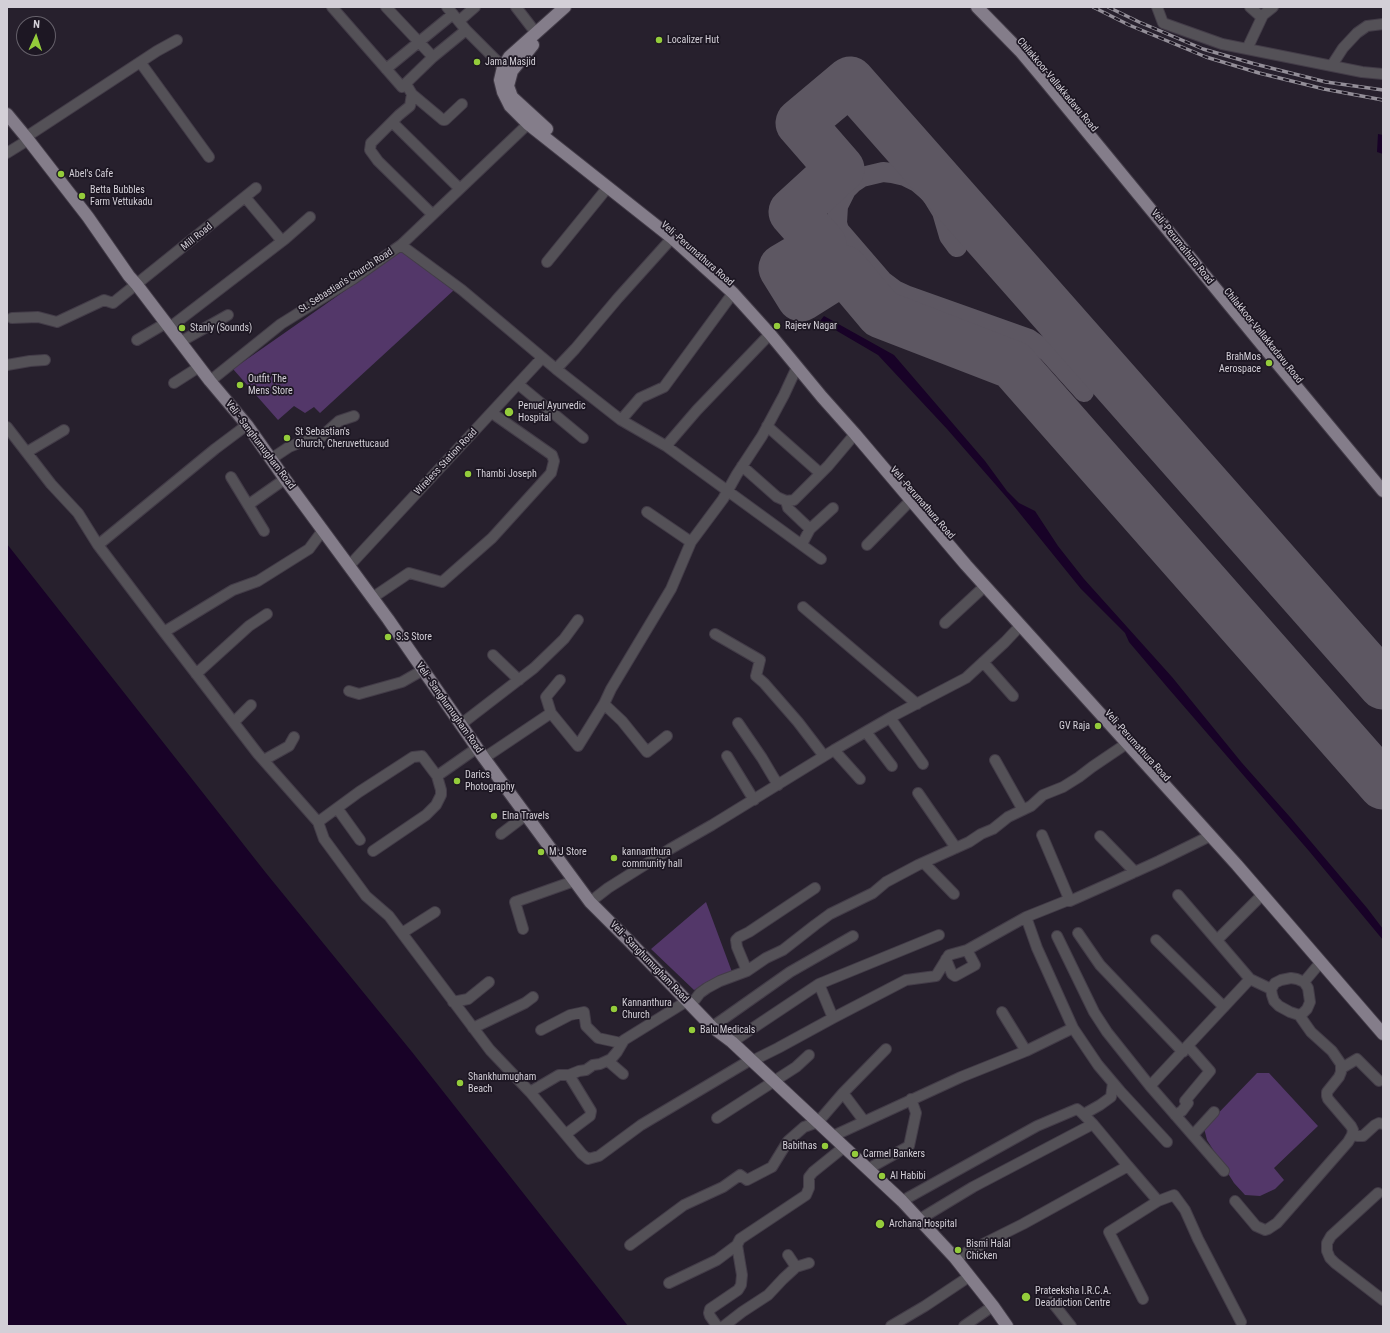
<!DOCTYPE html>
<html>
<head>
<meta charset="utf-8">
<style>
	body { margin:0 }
	#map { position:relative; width:1390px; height:1333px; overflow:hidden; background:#27202d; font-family:"Roboto Condensed",sans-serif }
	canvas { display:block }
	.frame { position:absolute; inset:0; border:8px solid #d3cfd7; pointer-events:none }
	.north { position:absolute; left:16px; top:16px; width:40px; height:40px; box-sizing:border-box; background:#1d1723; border:1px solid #66616b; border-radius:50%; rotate:3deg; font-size:11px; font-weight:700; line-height:16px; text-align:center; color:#d3cfd7 }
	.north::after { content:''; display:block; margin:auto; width:14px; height:18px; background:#94cc3b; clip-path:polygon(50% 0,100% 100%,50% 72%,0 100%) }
</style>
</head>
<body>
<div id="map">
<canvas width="1390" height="1333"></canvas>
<div class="frame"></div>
<div class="north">N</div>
</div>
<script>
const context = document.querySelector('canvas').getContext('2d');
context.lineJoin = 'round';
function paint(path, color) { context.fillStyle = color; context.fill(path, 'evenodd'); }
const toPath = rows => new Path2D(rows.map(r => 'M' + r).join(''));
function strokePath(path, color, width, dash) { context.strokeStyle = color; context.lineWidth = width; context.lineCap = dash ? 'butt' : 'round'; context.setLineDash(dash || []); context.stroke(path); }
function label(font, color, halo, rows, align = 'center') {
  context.font = font + ' "Roboto Condensed",sans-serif'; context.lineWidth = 3.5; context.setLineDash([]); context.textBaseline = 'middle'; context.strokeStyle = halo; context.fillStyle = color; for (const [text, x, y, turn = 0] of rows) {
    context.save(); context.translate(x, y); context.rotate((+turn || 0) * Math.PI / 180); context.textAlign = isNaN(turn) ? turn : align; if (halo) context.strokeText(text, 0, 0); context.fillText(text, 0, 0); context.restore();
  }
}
const green = toPath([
	[403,250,454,290,320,413,314,407,305,413,294,406,278,420,233,369],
	[706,902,732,972,694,990,651,949],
	[1257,1073,1269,1073,1318,1126,1274,1168,1284,1180,1275,1189,1260,1196,1245,1195,1234,1183,1207,1140,1204,1128]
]);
const water = toPath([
	[1378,134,1383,135,1383,154,1377,152],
	[824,316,894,355,985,461,1007,491,1019,503,1035,511,1058,546,1084,579,1172,677,1242,763,1290,817,1367,908,1383,929,1383,940,1309,851,1168,688,1129,642,1125,633,1081,589,1009,500,947,429,878,355,820,321],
	[7,544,266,873,412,1052,628,1326,7,1326]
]);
const taxiway = toPath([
	[957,247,949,236,942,212,931,194,917,182,905,176,892,173,883,172,862,177,853,183,846,190,838,206,837,223,839,230,883,281,895,290,908,296,1029,339,1048,352,1084,392]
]);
const runway = toPath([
	[1383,685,850,81,800,123,840,169,793,212,822,245,783,268,801,297,844,270,881,314,1013,365,1383,785]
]);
const minor = toPath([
	[332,7,402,87,406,84,412,94,410,106,399,115,371,143,370,150,378,161,432,214],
	[386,7,433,57],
	[447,7,466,30,503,67],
	[516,7,536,33],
	[1157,7,1163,23,1222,44,1362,72,1383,74],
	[1250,7,1259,15,1263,15,1273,7],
	[459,21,475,7],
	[1247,49,1263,15],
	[140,62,209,157],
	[1332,65,1343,48,1357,33,1367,26,1383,24],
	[386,69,453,14],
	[402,87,433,57,466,30],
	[412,94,443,120,445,120,462,104],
	[392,122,459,188],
	[26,137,157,51,177,40],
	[7,153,28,140],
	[245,197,282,241],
	[401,245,462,290,556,369,575,349,618,298,672,238],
	[547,262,608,187],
	[12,318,38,317,57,322,104,300,113,303,256,188],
	[169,328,285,239,310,217],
	[137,340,166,323],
	[180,342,228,315],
	[7,365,30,361,45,360],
	[556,369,621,420,666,446,821,559],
	[210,381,281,324,353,279,401,245,528,124],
	[174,383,199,367],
	[518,384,583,438],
	[621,420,640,398,664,387,733,293],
	[767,426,820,473],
	[7,427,51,484,78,513,98,545,164,632,258,754,318,822],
	[666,446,697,410,770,334],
	[27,452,64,430],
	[271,459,289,447,299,443,321,437,339,421,354,416],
	[742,466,777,497,786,501,794,500,828,466,855,434],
	[231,477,264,531],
	[786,501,788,508,810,529],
	[248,505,285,479],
	[647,512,691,542],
	[802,544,810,529,833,508],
	[98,545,215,449,247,425],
	[867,545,911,500],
	[349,566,542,358],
	[372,598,409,573,442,582,492,538,551,473,554,461,552,455,492,413],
	[803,607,917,704],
	[945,623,985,586],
	[164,632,233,590,258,581,309,549,323,530],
	[715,634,760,660,756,676,764,683,798,722,824,756],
	[493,655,519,680],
	[983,662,1013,696],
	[196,674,249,626,267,614],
	[349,691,359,694,402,682,423,670],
	[551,713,546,697,560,680],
	[890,718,923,764],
	[234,722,251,705],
	[738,723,762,758,778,785],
	[460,725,534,668,564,639,578,620],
	[866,732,892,766],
	[667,736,647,752,622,721,604,704,611,689,671,589,691,542,723,499,737,474,762,436,784,395,797,367],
	[477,748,437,776,422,756,413,757,359,792,318,822,324,839,366,896,389,916,490,1050,530,1092,582,1154,588,1159,599,1156,641,1125,747,1062,752,1061,778,1048,833,1018,906,980,936,976,949,955,967,950,1026,917],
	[834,750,860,779],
	[727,756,754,800],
	[484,758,551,713,578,746,604,704],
	[264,760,289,746,294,737],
	[995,760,1023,810],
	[918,793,956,848],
	[337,808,360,840],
	[501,834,526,815],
	[1042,835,1070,901],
	[1100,836,1135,872],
	[373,851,426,815,436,805,441,795,441,790,437,776],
	[924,863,954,894],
	[1178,895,1250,979,1271,989],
	[590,902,608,888,670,849,712,825,834,750,893,716,966,678,1005,642,1020,626],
	[523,929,515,902,574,881],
	[402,933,435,912],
	[1078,933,1100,965,1183,1052],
	[1057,936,1094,1012,1107,1032,1150,1086,1224,1171],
	[1156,940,1224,1007],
	[1217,940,1262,895],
	[946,959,952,974,955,976,975,965,967,950],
	[747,971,737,947,736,940,739,937,749,932,815,888],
	[1291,978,1297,979,1304,982,1308,988,1310,1002,1307,1009,1303,1013,1299,1015,1290,1012,1279,1006,1274,1001,1272,995,1271,989,1275,983,1281,980,1291,978],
	[1304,982,1320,963],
	[819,984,833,1018],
	[453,1002,468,999,489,982],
	[691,1005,700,993,707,988,720,981,747,971,766,958,783,950,815,925,830,914,873,893,886,882,918,865,969,842,981,834,993,829,1008,817,1031,806,1043,795,1063,787,1079,777,1092,767,1126,744],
	[1002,1012,1026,1051],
	[712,1027,790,972,853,936],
	[473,1028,525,1003,533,997],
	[541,1030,570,1015,584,1012,586,1026,598,1038,621,1043],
	[732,1042,819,984,939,935],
	[608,1061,623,1074],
	[1342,1068,1357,1059,1379,1081],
	[1150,1086,1250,979],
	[530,1092,559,1075,569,1075,579,1071,586,1070,593,1065,600,1064,611,1059,617,1052,624,1040,687,1001],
	[843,1093,864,1121],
	[1084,1114,1100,1105,1111,1097,1113,1083],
	[1175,1115,1182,1111,1188,1103,1185,1101,1210,1071,1188,1046],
	[717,1118,796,1067,809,1055],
	[566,1134,590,1116,591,1111,569,1075],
	[1193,1135,1214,1112],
	[1352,1135,1358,1136,1363,1136,1375,1125,1379,1123,1383,1124],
	[833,1136,961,1077,1026,1051,1073,1028],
	[1167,1142,1120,1091,1098,1065,1073,1028,1037,948,1026,917,1066,901,1070,901,1115,881,1159,861,1210,836],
	[868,1169,909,1146,916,1113,911,1099],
	[1378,1193,1331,1236,1327,1243,1327,1251,1330,1258,1335,1263,1383,1300],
	[902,1201,1037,1126,1077,1109,1081,1112,1093,1124,1128,1166],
	[1235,1201,1256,1226,1265,1230,1268,1229,1277,1223,1348,1142,1352,1135,1353,1130,1351,1126,1328,1099,1327,1096,1327,1092,1339,1077,1341,1072,1341,1064,1332,1051,1311,1032,1299,1015],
	[920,1219,973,1187,1093,1124],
	[630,1245,684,1205,723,1187,740,1175,747,1180,772,1167,788,1141,804,1127,818,1122,843,1093,886,1049],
	[788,1255,796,1267],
	[955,1258,1023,1224,1128,1166,1158,1201,1174,1195,1185,1210,1198,1239,1241,1322],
	[669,1283,717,1260,737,1245],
	[1143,1299,1109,1232,1158,1201],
	[1052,1302,1071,1326],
	[717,1326,710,1316,709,1313,710,1309,738,1290,741,1285,742,1275,737,1245,740,1239,806,1195,809,1188,809,1177,813,1172,844,1147],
	[724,1326,742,1312,768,1295,783,1279,796,1267,809,1263],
	[891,1326,925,1306,970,1276],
	[964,1326,993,1306]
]);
const major = toPath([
	[565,7,509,57,503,67,500,80,503,92,510,106,528,124,672,238,733,293,770,334,822,397,855,434,966,565,1237,865,1383,1034],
	[977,7,1020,51,1046,82,1281,368,1383,491],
	[533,45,512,71,508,86,512,97,547,129],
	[7,114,26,137,88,217,129,276,137,285,210,381,247,425,285,479,388,619,484,758,590,902,630,942,712,1027,732,1042,902,1201,955,1258,993,1306,1007,1326]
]);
const rail = toPath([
	[1093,7,1129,25,1206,57,1259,73,1324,89,1383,100],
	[1108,7,1139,22,1203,49,1255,64,1326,82,1383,90]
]);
const markers = [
	[659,40,4,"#94cc3b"],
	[477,62,4,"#94cc3b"],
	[61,174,4,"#94cc3b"],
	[82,196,4,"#94cc3b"],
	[777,326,4,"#94cc3b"],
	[182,328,4,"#94cc3b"],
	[1269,363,4,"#94cc3b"],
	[240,385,4,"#94cc3b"],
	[509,412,5,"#94cc3b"],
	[287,438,4,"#94cc3b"],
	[468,474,4,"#94cc3b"],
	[388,637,4,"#94cc3b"],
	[1098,726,4,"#94cc3b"],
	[457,781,4,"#94cc3b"],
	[494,816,4,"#94cc3b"],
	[541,852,4,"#94cc3b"],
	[614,858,4,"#94cc3b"],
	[614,1009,4,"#94cc3b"],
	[692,1030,4,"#94cc3b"],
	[460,1083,4,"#94cc3b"],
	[825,1146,4,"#94cc3b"],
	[855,1154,4,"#94cc3b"],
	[882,1176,4,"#94cc3b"],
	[880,1224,5,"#94cc3b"],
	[958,1250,4,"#94cc3b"],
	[1026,1297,5,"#94cc3b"]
];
const poiNames = [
	["Localizer Hut",667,40],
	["Jama Masjid",485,62],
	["Abel's Cafe",69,174],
	["Betta Bubbles",90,190],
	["Farm Vettukadu",90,202],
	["Rajeev Nagar",785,326],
	["Stanly (Sounds)",190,328],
	["BrahMos",1261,357,"right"],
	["Aerospace",1261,369,"right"],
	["Outfit The",248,379],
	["Mens Store",248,391],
	["Penuel Ayurvedic",518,406],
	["Hospital",518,418],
	["St Sebastian's",295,432],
	["Church, Cheruvettucaud",295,444],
	["Thambi Joseph",476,474],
	["S.S Store",396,637],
	["GV Raja",1090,726,"right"],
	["Darics",465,775],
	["Photography",465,787],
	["Elna Travels",502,816],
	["M J Store",549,852],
	["kannanthura",622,852],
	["community hall",622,864],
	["Kannanthura",622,1003],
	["Church",622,1015],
	["Balu Medicals",700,1030],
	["Shankhumugham",468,1077],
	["Beach",468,1089],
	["Babithas",817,1146,"right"],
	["Carmel Bankers",863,1154],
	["Al Habibi",890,1176],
	["Archana Hospital",889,1224],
	["Bismi Halal",966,1244],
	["Chicken",966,1256],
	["Prateeksha I.R.C.A.",1035,1291],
	["Deaddiction Centre",1035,1303]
];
const streetNames = [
	["Chilakkoor-Vallakkadavu Road",1057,85,50],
	["Mill Road",197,237,-39],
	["Veli -Perumathura Road",1182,247,51],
	["Veli -Perumathura Road",697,254,41],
	["St. Sebastian's Church Road",346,281,-33],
	["Chilakkoor-Vallakkadavu Road",1263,336,51],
	["Veli - Sanghumugham Road",260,445,53],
	["Wireless Station Road",446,462,-47],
	["Veli -Perumathura Road",922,503,49],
	["Veli - Sanghumugham Road",449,708,55],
	["Veli -Perumathura Road",1137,746,48],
	["Veli - Sanghumugham Road",649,962,46]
];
paint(green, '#533769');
paint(water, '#180227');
strokePath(taxiway, '#5d5762', 20);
strokePath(runway, '#5d5762', 49);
strokePath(minor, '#433c48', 12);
strokePath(major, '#433c48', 14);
strokePath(minor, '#545157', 10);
strokePath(major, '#847d8a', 12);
strokePath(rail, '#938e98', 3.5);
strokePath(rail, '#1d1723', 2, [6]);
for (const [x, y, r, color] of markers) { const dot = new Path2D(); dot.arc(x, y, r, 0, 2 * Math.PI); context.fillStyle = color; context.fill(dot); strokePath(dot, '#1d1723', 1.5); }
label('10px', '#d3cfd7', '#1d1723', poiNames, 'left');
label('10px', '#d3cfd7', '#1d1723', streetNames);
</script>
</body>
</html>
